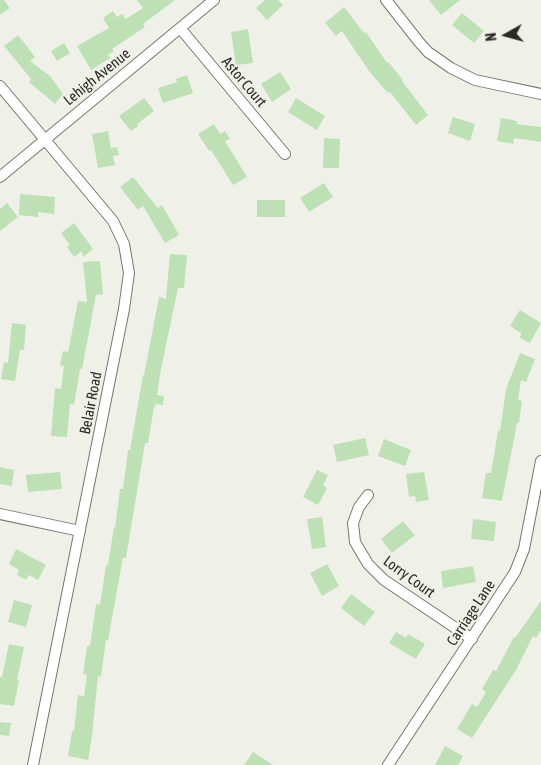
<!DOCTYPE html>
<html>
<head>
<meta charset="utf-8">
<style>
	body { margin:0 }
	#map { position:relative; width:541px; height:765px; overflow:hidden; background:#eff1e8; font-family:"Asap Condensed",sans-serif }
	canvas { display:block }
	.north { position:absolute; left:481px; top:10px; width:50px; height:50px; -webkit-text-stroke:4px #eff1e8; paint-order:stroke; rotate:263deg; font-size:14px; font-weight:700; line-height:20px; text-align:center; color:#292a27 }
	.north::after { content:''; display:block; margin:auto; width:18px; height:22px; background:#292a27; clip-path:polygon(50% 0,100% 100%,50% 72%,0 100%) }
</style>
</head>
<body>
<div id="map">
<canvas width="541" height="765"></canvas>
<div class="north">N</div>
</div>
<script>
const context = document.querySelector('canvas').getContext('2d');
context.lineJoin = 'round';
function paint(path, color) { context.fillStyle = color; context.fill(path, 'evenodd'); }
const toPath = rows => new Path2D(rows.map(r => 'M' + r).join(''));
function strokePath(path, color, width, dash) { context.strokeStyle = color; context.lineWidth = width; context.lineCap = dash ? 'butt' : 'round'; context.setLineDash(dash || []); context.stroke(path); }
function label(font, color, halo, rows, align = 'center') {
  context.font = font + ' "Asap Condensed",sans-serif'; context.lineWidth = 4; context.setLineDash([]); context.textBaseline = 'middle'; context.strokeStyle = halo; context.fillStyle = color; for (const [text, x, y, turn = 0] of rows) {
    context.save(); context.translate(x, y); context.rotate((+turn || 0) * Math.PI / 180); context.textAlign = isNaN(turn) ? turn : align; if (halo) context.strokeText(text, 0, 0); context.fillText(text, 0, 0); context.restore();
  }
}
const building = toPath([
	[0,0,4,0,10,8,0,15],
	[137,0,175,0,143,24,145,27,112,49,114,51,108,55,110,58,91,70,77,46,109,28,103,18,113,11,117,17,122,14,126,19,143,8],
	[265,0,278,0,283,5,267,20,256,8],
	[429,0,460,0,441,15],
	[344,7,364,33,366,32,387,63,388,62,403,80,402,81,428,115,416,125,390,92,388,93,369,71,342,31,336,36,325,23],
	[462,13,484,31,474,43,452,25],
	[248,29,253,63,236,65,231,32],
	[18,35,35,57,30,61,50,76,63,94,55,104,29,82,31,79,4,46],
	[64,43,70,53,57,61,51,51],
	[280,72,291,89,272,102,261,84],
	[187,75,193,93,163,103,158,88,177,82,176,79],
	[144,98,154,111,137,124,138,126,131,131,119,116],
	[296,98,325,116,317,130,288,112],
	[453,117,475,124,470,141,448,133],
	[501,118,517,121,517,124,541,127,541,142,514,138,513,144,497,141],
	[214,124,220,134,225,131,230,139,225,141,247,177,233,185,211,150,209,151,198,134],
	[108,131,111,148,117,147,119,155,113,156,115,165,98,168,92,134],
	[324,138,340,139,339,168,323,168],
	[133,177,158,208,162,205,179,235,165,243,143,206,138,210,120,187],
	[324,183,333,197,309,212,300,198],
	[20,194,55,197,54,214,38,212,38,217,19,215],
	[257,200,285,200,285,217,257,217],
	[7,203,18,217,0,231,0,209],
	[74,223,93,249,83,257,82,251,74,257,67,247,70,245,61,233],
	[170,254,187,255,184,288,178,288,161,369,157,395,164,396,163,405,156,404,155,407,154,407,148,443,145,443,126,558,123,558,108,640,106,640,101,677,98,676,92,736,88,760,68,756,72,731,74,731,78,695,84,696,87,675,83,674,87,646,90,646,96,604,100,605,106,565,108,565,114,527,115,528,120,489,123,489,128,450,130,450,143,375,144,375,159,297,166,299],
	[100,261,103,294,96,295,82,369,80,369,74,405,70,404,67,437,51,436,55,388,61,389,64,366,60,365,63,351,68,352,78,301,87,302,83,262],
	[520,310,541,323,530,343,519,337,522,334,510,326],
	[12,323,26,325,24,350,20,350,15,381,1,379,4,362,8,363],
	[520,353,535,359,526,382,521,380,518,400,522,401,519,423,517,423,502,501,482,498,486,473,491,473,498,431,500,431,506,389],
	[365,438,369,455,337,462,333,445],
	[384,439,411,450,405,466,378,456],
	[0,467,14,470,12,486,0,484],
	[317,470,328,475,323,485,327,488,318,505,303,497],
	[60,472,62,489,28,492,26,475],
	[424,472,429,500,416,502,415,496,409,497,406,474],
	[322,517,326,547,312,549,307,519],
	[473,519,496,522,494,541,471,539],
	[403,521,415,535,392,553,381,539],
	[16,549,46,565,38,580,29,575,26,580,17,575,19,570,9,564],
	[327,564,339,586,322,596,310,573],
	[473,566,476,582,443,588,441,571],
	[351,594,375,612,364,626,341,608],
	[14,600,32,605,26,627,8,622],
	[541,601,541,630,536,638,533,636,516,670,472,738,457,729,472,704,477,707,486,692,482,689,493,670,496,671,514,637,515,638],
	[396,632,406,638,408,634,425,644,416,659,389,643],
	[9,644,24,647,17,680,19,680,14,706,0,704,0,677,2,677],
	[0,722,11,723,9,736,0,735],
	[445,746,463,756,458,765,435,765],
	[253,752,273,765,244,765]
]);
const street = toPath([
	[386,0,419,42,428,52,451,68,475,80,541,94],
	[180,28,285,154],
	[0,86,113,221,124,244,129,273,124,309,33,765],
	[0,177,214,0],
	[368,495,359,507,353,523,355,542,368,564,384,580,472,639],
	[0,514,80,531],
	[388,765,515,572,524,549,541,461]
]);
const streetNames = [
	["Lehigh Avenue",97,77,-39],
	["Astor Court",244,82,50],
	["Belair Road",91,403,-79],
	["Lorry Court",409,577,36],
	["Carriage Lane",471,613,-57]
];
paint(building, '#bde1b4');
strokePath(street, '#767870', 12);
strokePath(street, '#fff', 10);
label('15px', '#292a27', '#eff1e8', streetNames);
</script>
</body>
</html>
